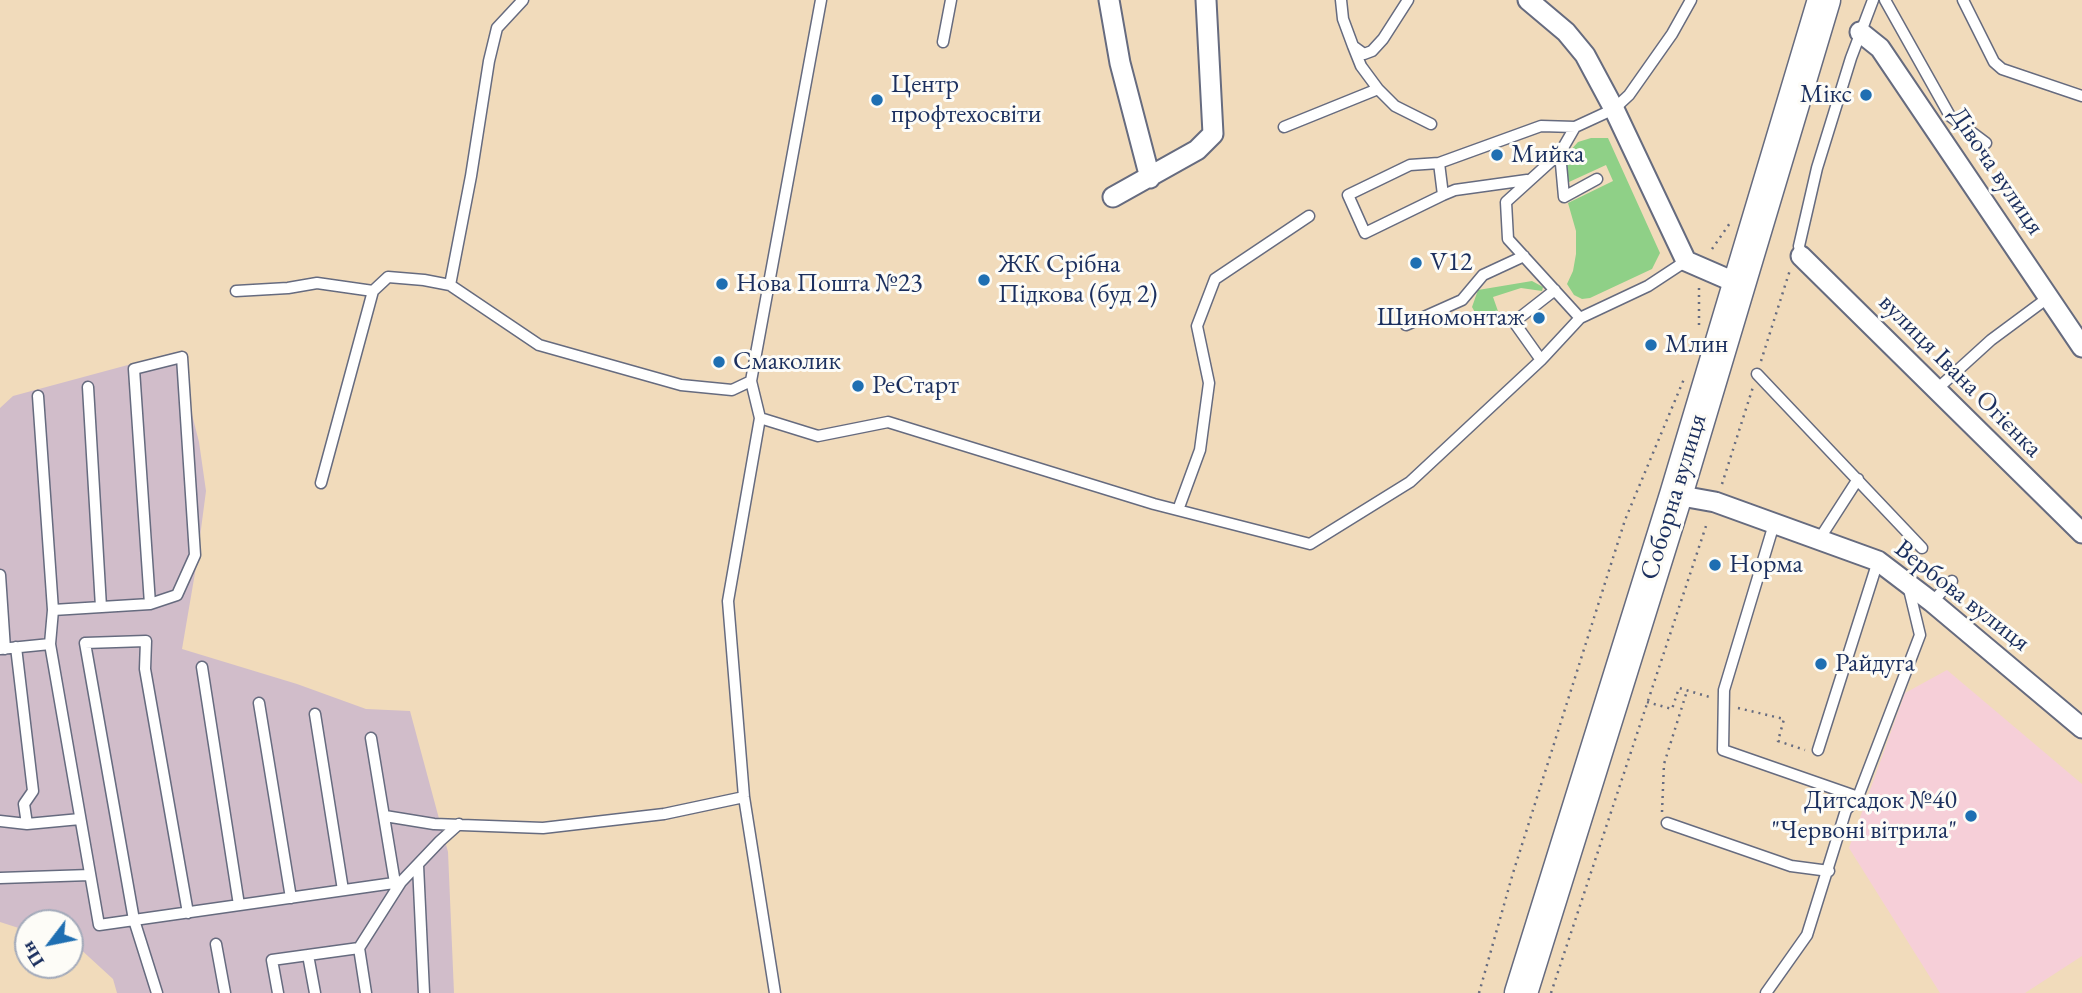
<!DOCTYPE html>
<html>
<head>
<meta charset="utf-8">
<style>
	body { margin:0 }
	#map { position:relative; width:2082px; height:993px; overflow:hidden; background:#f1dbbb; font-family:"EB Garamond",serif }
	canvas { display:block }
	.north { position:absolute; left:14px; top:909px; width:70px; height:70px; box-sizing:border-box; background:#fdfcf7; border:2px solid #a3aaba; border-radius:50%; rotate:238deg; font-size:19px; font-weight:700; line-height:28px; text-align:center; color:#1b2f5e }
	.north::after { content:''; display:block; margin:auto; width:24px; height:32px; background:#1f6fb2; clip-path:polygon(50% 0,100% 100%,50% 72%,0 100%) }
</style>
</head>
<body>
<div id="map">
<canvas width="2082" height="993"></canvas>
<div class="north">Пн</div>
</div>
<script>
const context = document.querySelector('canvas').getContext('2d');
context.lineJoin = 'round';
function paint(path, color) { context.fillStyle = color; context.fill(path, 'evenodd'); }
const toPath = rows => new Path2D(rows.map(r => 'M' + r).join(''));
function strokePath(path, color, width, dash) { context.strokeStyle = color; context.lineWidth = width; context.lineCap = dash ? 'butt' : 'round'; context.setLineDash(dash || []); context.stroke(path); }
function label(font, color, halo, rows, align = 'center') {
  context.font = font + ' "EB Garamond",serif'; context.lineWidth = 6; context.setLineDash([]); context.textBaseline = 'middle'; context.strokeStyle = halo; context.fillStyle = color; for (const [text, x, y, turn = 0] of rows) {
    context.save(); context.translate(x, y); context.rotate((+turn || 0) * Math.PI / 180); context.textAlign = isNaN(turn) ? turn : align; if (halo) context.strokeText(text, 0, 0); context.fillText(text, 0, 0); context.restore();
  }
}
const built = toPath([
	[1947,670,2082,784,2082,956,2025,993,1940,993,1849,848,1905,693]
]);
const industrial = toPath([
	[176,352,199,442,206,491,196,567,182,649,297,684,366,709,410,711,448,852,454,993,117,993,113,979,77,946,70,944,70,923,28,923,28,931,0,922,0,408,13,396]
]);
const green = toPath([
	[1591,138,1608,138,1660,253,1652,269,1590,298,1582,299,1574,295,1567,284,1573,271,1576,254,1576,231,1568,203,1613,181,1606,165,1569,182,1565,176,1564,165,1569,152,1578,142],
	[1532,281,1543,287,1542,291,1521,288,1493,297,1499,314,1481,323,1472,307,1478,290]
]);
const path = toPath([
	[1712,249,1730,223],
	[1699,288,1699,330],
	[1761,361,1790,270],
	[1722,484,1753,387],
	[1647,702,1672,709,1679,688,1713,698],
	[1738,708,1784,719,1778,741,1805,750],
	[1662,812,1664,764,1687,691],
	[1479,993,1513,873,1625,520,1684,379],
	[1551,993,1706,526]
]);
const lane = toPath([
	[1341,0,1343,19,1353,46,1364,54,1372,51,1383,39,1408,0],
	[1885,0,1950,116,1986,143],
	[1963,0,1994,62,2002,69,2082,96],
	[943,42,951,0],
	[1353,46,1361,66,1378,89,1395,106,1431,124],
	[1284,127,1378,89],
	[1575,127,1560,153,1506,202,1508,239,1580,318],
	[1560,153,1564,197,1597,179],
	[1439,163,1410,165,1348,195,1365,233,1443,195,1439,163,1541,126,1575,127,1614,109,1629,95,1672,34,1691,0],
	[1443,195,1455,190,1527,180],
	[1801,256,1799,246,1817,168,1851,58,1873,0],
	[450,285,471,176,489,61,497,28,523,0],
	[236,291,288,288,317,283,373,291],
	[1406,325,1462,300,1483,275,1524,256],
	[1541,360,1514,322,1555,290],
	[1757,374,1922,548],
	[88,387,101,607],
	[1936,390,1991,340,2049,297],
	[38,396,53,610,150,604,177,595,195,555,182,357,134,369,150,604],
	[760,418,818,436,888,422,1154,504,1310,544,1410,482,1541,360,1580,318,1648,286,1686,261],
	[321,483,373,291,388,277,424,280,450,285,539,345,681,385,732,390,751,381],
	[1178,510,1200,450,1209,383,1197,326,1215,279,1309,216],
	[1774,524,1724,690,1723,750,1858,797],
	[1820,538,1858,479],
	[0,575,5,649],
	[1932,602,1952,581],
	[50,644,99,925,401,882,440,841,459,824],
	[16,647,33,791,24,804,27,824,80,819],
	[0,649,50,644,53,610],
	[202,667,239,905],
	[259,703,291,898],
	[315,714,343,890],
	[371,738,395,883],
	[1818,750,1878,561],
	[385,816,434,824,543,828,664,814,744,797],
	[0,821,27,824],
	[1667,823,1791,866,1829,871],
	[418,865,424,993],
	[0,878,90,875],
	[216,944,225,993],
	[359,948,366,993],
	[308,955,315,993],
	[157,993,134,920,85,643,146,641,145,669,188,913],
	[278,993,272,960,359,948,401,882],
	[775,993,744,797,728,601,760,418,751,381,821,0],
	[1766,993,1807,935,1846,810,1858,797,1920,635,1908,585]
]);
const street = toPath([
	[1109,0,1120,63,1150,178],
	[1528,0,1566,32,1585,55,1614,109,1686,261,1739,284],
	[1860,32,1880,48,2082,347],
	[1113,197,1197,150,1213,134,1206,0],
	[1801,256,2082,533],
	[1676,495,1715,502,1878,561,1932,602,2082,728]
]);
const primary = toPath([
	[1521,993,1676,495,1824,0]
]);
const markers = [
	[1866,95,7,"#1f6fb2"],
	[877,100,7,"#1f6fb2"],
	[1497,155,7,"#1f6fb2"],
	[1416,263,7,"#1f6fb2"],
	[984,280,7,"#1f6fb2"],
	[722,284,7,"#1f6fb2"],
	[1539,318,7,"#1f6fb2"],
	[1651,345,7,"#1f6fb2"],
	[719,362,7,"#1f6fb2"],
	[858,386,7,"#1f6fb2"],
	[1715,565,7,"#1f6fb2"],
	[1821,664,7,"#1f6fb2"],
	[1971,816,7,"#1f6fb2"]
];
const poiNames = [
	["Центр",891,85],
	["профтехосвіти",891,115],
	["Мікс",1852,95,"right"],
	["Мийка",1511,155],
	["V12",1430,263],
	["ЖК Срібна",998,265],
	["Підкова (буд 2)",998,295],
	["Нова Пошта №23",736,284],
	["Шиномонтаж",1525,318,"right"],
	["Млин",1665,345],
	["Смаколик",733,362],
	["РеСтарт",872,386],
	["Норма",1729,565],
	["Райдуга",1835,664],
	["Дитсадок №40",1957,801,"right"],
	["\"Червоні вітрила\"",1957,831,"right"]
];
const streetNames = [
	["Дівоча вулиця",1996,171,56],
	["вулиця Івана Огієнка",1960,376,45],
	["Соборна вулиця",1674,497,-73],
	["Вербова вулиця",1962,596,38]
];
paint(built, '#f6cfd8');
paint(industrial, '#d1bdca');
paint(green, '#8fd087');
strokePath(lane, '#666b7f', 13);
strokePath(street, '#666b7f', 23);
strokePath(primary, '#666b7f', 35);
strokePath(path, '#666b7f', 2.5, [2, 5]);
strokePath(lane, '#fff', 10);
strokePath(street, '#fff', 19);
strokePath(primary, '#fff', 32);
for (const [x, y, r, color] of markers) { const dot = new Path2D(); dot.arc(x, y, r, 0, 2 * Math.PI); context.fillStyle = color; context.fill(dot); strokePath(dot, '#fdfcf7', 2.5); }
label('26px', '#1b2f5e', '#fdfcf7', poiNames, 'left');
label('26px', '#1b2f5e', '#fdfcf7', streetNames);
</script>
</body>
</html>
